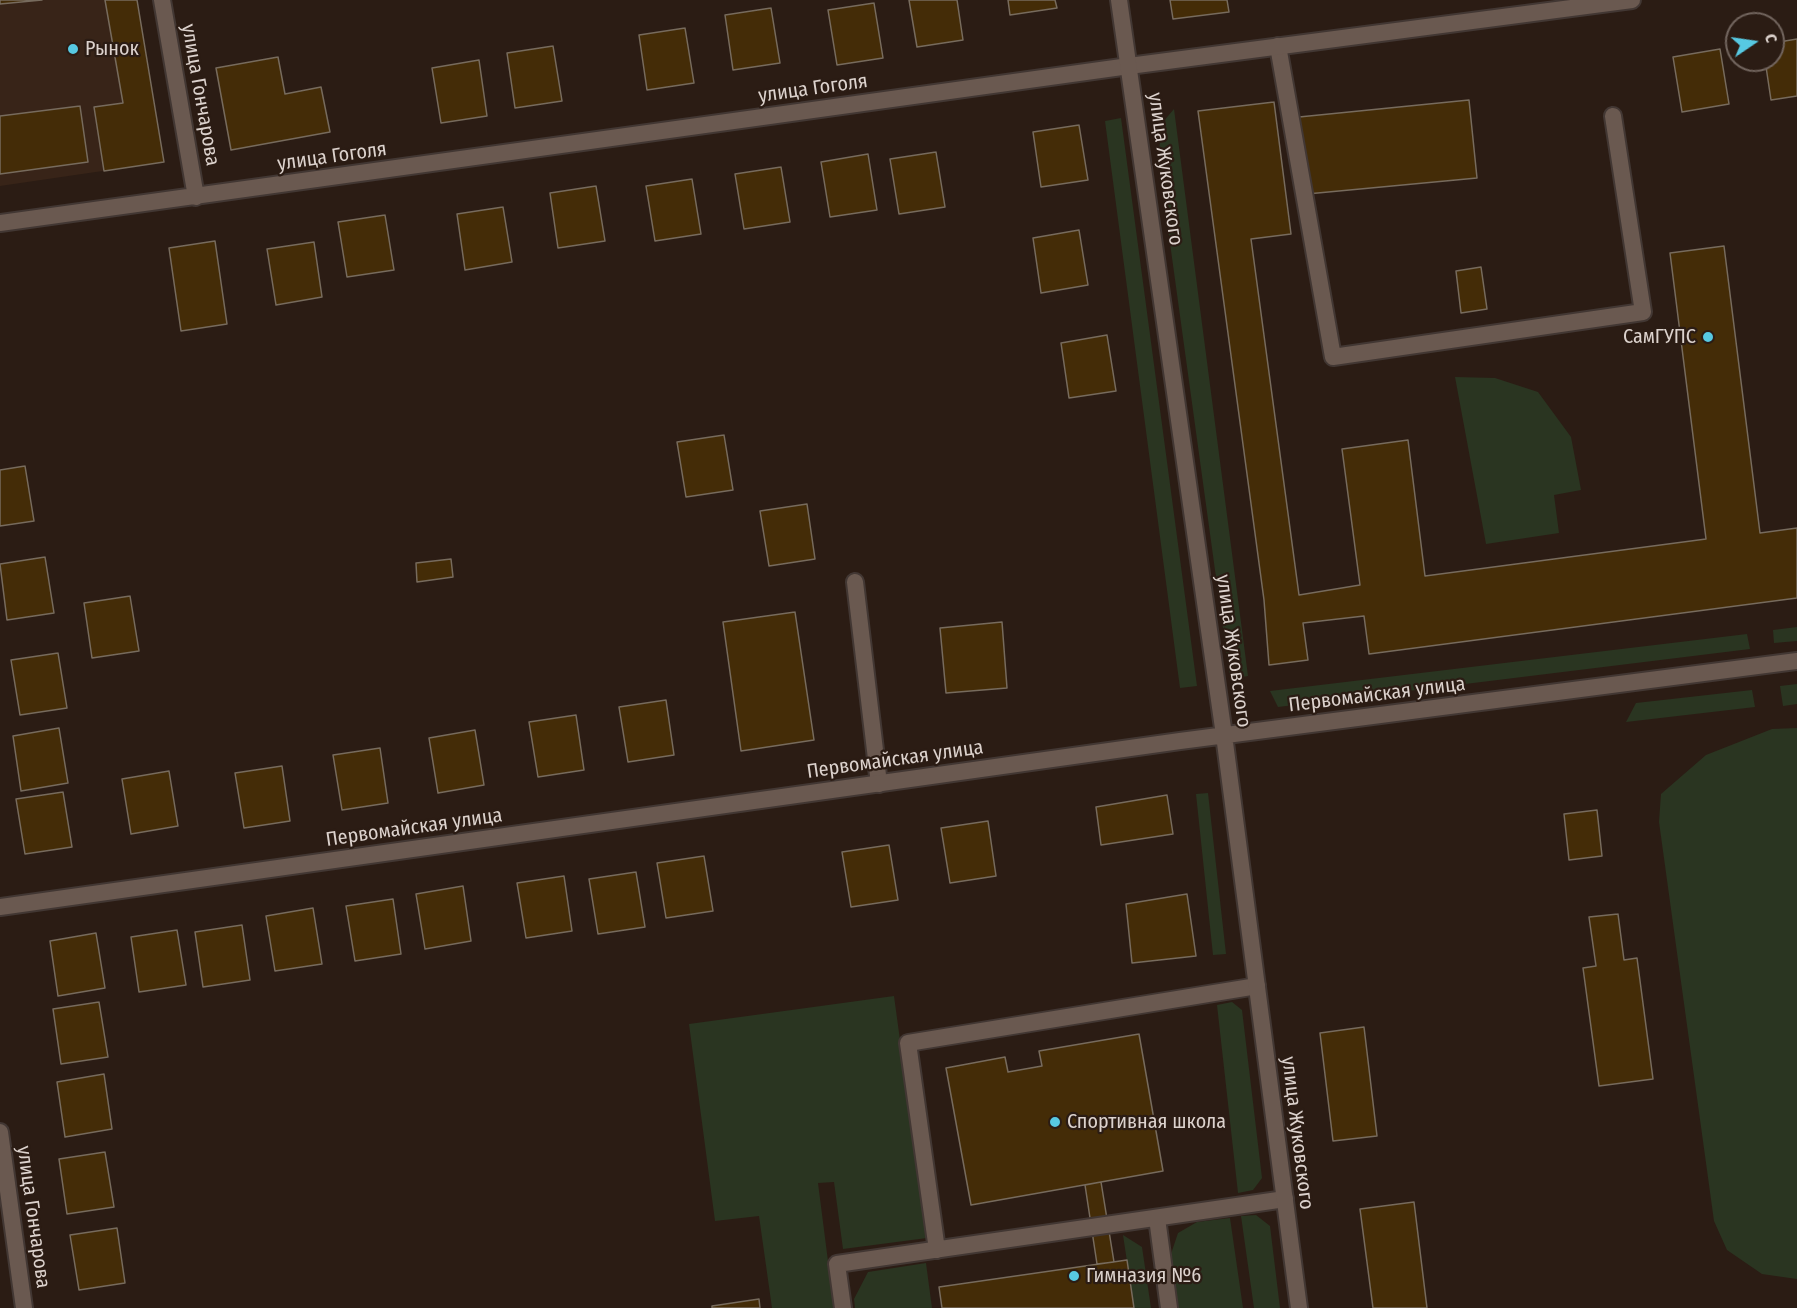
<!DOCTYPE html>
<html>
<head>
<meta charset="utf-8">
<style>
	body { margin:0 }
	#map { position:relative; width:1797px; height:1308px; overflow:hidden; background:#2b1c14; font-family:"Fira Sans Condensed",sans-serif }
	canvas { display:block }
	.north { position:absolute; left:1725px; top:12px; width:60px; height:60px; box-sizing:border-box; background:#2b1c14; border:2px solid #72655e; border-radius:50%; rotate:77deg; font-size:16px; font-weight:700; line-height:24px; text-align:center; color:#dcd2cd }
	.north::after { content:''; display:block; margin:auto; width:21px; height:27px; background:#57c9e2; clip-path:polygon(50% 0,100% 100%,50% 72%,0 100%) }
</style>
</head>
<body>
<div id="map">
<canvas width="1797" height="1308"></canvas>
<div class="north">С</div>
</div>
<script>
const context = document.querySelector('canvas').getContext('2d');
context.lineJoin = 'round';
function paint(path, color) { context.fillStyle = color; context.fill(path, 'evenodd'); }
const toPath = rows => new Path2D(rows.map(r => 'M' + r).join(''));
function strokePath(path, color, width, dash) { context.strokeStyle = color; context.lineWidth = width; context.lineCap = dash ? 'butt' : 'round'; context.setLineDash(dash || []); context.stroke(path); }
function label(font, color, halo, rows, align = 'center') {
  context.font = font + ' "Fira Sans Condensed",sans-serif'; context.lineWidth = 4.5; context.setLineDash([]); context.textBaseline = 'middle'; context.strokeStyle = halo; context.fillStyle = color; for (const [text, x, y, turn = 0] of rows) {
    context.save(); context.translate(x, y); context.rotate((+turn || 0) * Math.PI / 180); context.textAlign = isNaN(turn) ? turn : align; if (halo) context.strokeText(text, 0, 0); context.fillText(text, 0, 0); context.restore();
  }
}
const built = toPath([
	[0,0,137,0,164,162,0,186]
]);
const green = toPath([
	[1174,109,1248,676,1230,679,1158,156,1163,122],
	[1121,118,1197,686,1180,688,1105,121],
	[1455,377,1495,378,1538,392,1571,437,1581,490,1554,495,1559,533,1486,544],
	[1797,627,1797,641,1774,643,1773,630],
	[1747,634,1750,649,1278,707,1270,691],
	[1797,684,1797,704,1783,706,1780,686],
	[1752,690,1755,707,1626,722,1636,703],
	[1797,728,1797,1279,1762,1274,1727,1250,1714,1221,1659,822,1661,794,1706,755,1772,729],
	[1208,793,1226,954,1213,955,1196,794],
	[894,996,927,1238,843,1249,834,1182,818,1183,834,1308,772,1308,759,1216,715,1221,689,1024],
	[1232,1002,1242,1010,1262,1178,1253,1190,1238,1193,1217,1005],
	[1256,1215,1270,1226,1280,1308,1254,1308,1241,1216],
	[1230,1218,1243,1308,1177,1308,1170,1257,1178,1233,1197,1222],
	[1123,1235,1142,1247,1151,1308,1134,1308],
	[926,1263,932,1308,855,1308,854,1299,868,1272]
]);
const building = toPath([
	[0,0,42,0,0,4,0,0],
	[105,0,137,0,164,162,104,171,94,107,123,103,105,0],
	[909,0,957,0,963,40,917,47,909,0],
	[1008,0,1055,0,1057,8,1010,15,1008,0],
	[1170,0,1227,0,1229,12,1173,19,1170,0],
	[874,3,883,58,837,65,828,10,874,3],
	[771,8,780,63,733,70,725,15,771,8],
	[685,28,694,83,647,90,639,35,685,28],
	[1797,39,1797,96,1771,100,1765,60,1773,60,1773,43,1797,39],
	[553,46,562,101,515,108,507,53,553,46],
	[1720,49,1729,104,1682,112,1673,57,1720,49],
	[278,57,285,94,321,87,330,132,231,150,216,68,278,57],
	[479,60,487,116,441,123,432,68,479,60],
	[1469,100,1477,178,1307,194,1299,117,1469,100],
	[1274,102,1291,234,1251,239,1299,595,1360,585,1342,449,1408,440,1425,576,1706,539,1670,253,1724,246,1760,533,1797,528,1797,598,1369,654,1364,616,1303,623,1308,660,1269,665,1264,600,1198,111,1274,102],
	[80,106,88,162,0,174,0,116,80,106],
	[1079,125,1088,180,1041,187,1033,132,1079,125],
	[936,152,945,207,899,214,890,159,936,152],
	[868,154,877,210,830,217,821,162,868,154],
	[781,167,790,222,744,229,735,174,781,167],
	[692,179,701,234,655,241,646,186,692,179],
	[596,186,605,241,558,248,550,193,596,186],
	[503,207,512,262,465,270,457,214,503,207],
	[385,215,394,270,347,277,338,222,385,215],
	[1079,230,1088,285,1041,293,1033,238,1079,230],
	[215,241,227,324,181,331,169,248,215,241],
	[314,242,322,297,276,305,267,249,314,242],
	[1481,267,1487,309,1461,313,1456,271,1481,267],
	[1107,335,1116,391,1069,398,1061,343,1107,335],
	[724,435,733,490,686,497,677,442,724,435],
	[25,466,34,521,0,526,0,470,25,466],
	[807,504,815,559,769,566,760,511,807,504],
	[45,557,54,613,7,620,0,564,45,557],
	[451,559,453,577,417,582,416,563,451,559],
	[130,596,139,651,92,658,84,603,130,596],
	[795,612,814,740,741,751,723,622,795,612],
	[1002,622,1007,688,946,693,940,628,1002,622],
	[58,653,67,708,20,715,11,660,58,653],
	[666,700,674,755,628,762,619,707,666,700],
	[576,715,584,770,538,777,529,722,576,715],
	[59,728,68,783,21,791,13,736,59,728],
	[475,730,484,785,438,793,429,738,475,730],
	[380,748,388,803,342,810,333,755,380,748],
	[282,766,290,821,244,828,235,773,282,766],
	[169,771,178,826,131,834,122,779,169,771],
	[63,792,72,847,25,854,16,799,63,792],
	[1167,795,1173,834,1101,845,1096,807,1167,795],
	[1597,810,1602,856,1569,860,1564,814,1597,810],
	[988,821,996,876,950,883,941,828,988,821],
	[889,845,898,900,851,907,842,852,889,845],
	[704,856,713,911,666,918,657,863,704,856],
	[636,872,645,927,598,934,589,879,636,872],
	[564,876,572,931,526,938,517,883,564,876],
	[463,886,471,941,425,949,416,894,463,886],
	[1187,894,1196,956,1132,963,1126,904,1187,894],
	[393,899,401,954,355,961,346,906,393,899],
	[313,908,322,964,275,971,266,916,313,908],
	[1618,914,1624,960,1637,958,1653,1079,1599,1086,1583,968,1596,966,1589,917,1618,914],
	[242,925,250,980,203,987,195,932,242,925],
	[177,930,186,985,139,992,131,937,177,930],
	[96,933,105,988,58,996,50,941,96,933],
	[99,1002,108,1057,61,1064,53,1009,99,1002],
	[1364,1027,1377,1136,1333,1141,1320,1033,1364,1027],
	[1139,1034,1163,1171,971,1205,946,1068,1005,1057,1008,1072,1042,1066,1039,1051,1139,1034],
	[104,1074,112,1129,65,1137,57,1082,104,1074],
	[105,1152,114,1207,67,1214,59,1159,105,1152],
	[1101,1182,1114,1262,1097,1264,1085,1185,1101,1182],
	[1414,1202,1427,1308,1373,1308,1360,1209,1414,1202],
	[117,1228,125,1283,79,1290,70,1235,117,1228],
	[1127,1260,1134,1308,942,1308,939,1287,1127,1260],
	[759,1299,760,1308,712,1308,712,1306,759,1299]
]);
const service = toPath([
	[1278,46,1333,357,1643,312,1613,116],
	[855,582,879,784],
	[1157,1218,1169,1308],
	[937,1250,908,1043,1257,986],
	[843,1308,837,1264,1285,1199]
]);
const minor = toPath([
	[162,0,196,197],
	[0,223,1129,66,1632,0]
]);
const tertiary = toPath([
	[1119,0,1224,735,1299,1308],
	[0,907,1180,741,1797,661]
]);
const secondary = toPath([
	[0,1132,24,1308]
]);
const markers = [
	[73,49,6,"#57c9e2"],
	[1708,337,6,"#57c9e2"],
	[1055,1122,6,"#57c9e2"],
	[1074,1276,6,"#57c9e2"]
];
const poiNames = [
	["Рынок",85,49],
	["СамГУПС",1696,337,"right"],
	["Спортивная школа",1067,1122],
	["Гимназия №6",1086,1276]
];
const streetNames = [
	["улица Гоголя",813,89,-8],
	["улица Гончарова",200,95,80],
	["улица Гоголя",332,157,-8],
	["улица Жуковского",1165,169,82],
	["улица Жуковского",1233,651,82],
	["Первомайская улица",1377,695,-7],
	["Первомайская улица",895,760,-8],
	["Первомайская улица",414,828,-8],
	["улица Жуковского",1297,1133,83],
	["улица Гончарова",33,1217,82]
];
paint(built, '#382418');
paint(green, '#2a3521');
paint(building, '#442c07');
strokePath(building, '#776b5d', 1.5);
strokePath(service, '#423733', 20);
strokePath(minor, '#423733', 20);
strokePath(tertiary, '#423733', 20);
strokePath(secondary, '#423733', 20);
strokePath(service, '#6a5950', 16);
strokePath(minor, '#6a5950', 16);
strokePath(tertiary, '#6a5950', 16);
strokePath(secondary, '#6a5950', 16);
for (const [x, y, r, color] of markers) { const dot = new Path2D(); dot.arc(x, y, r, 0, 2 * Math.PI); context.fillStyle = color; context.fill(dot); strokePath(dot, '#2b1c14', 2); }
label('20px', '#dcd2cd', '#2b1c14', poiNames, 'left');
label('20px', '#dcd2cd', '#2b1c14', streetNames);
</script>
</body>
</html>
